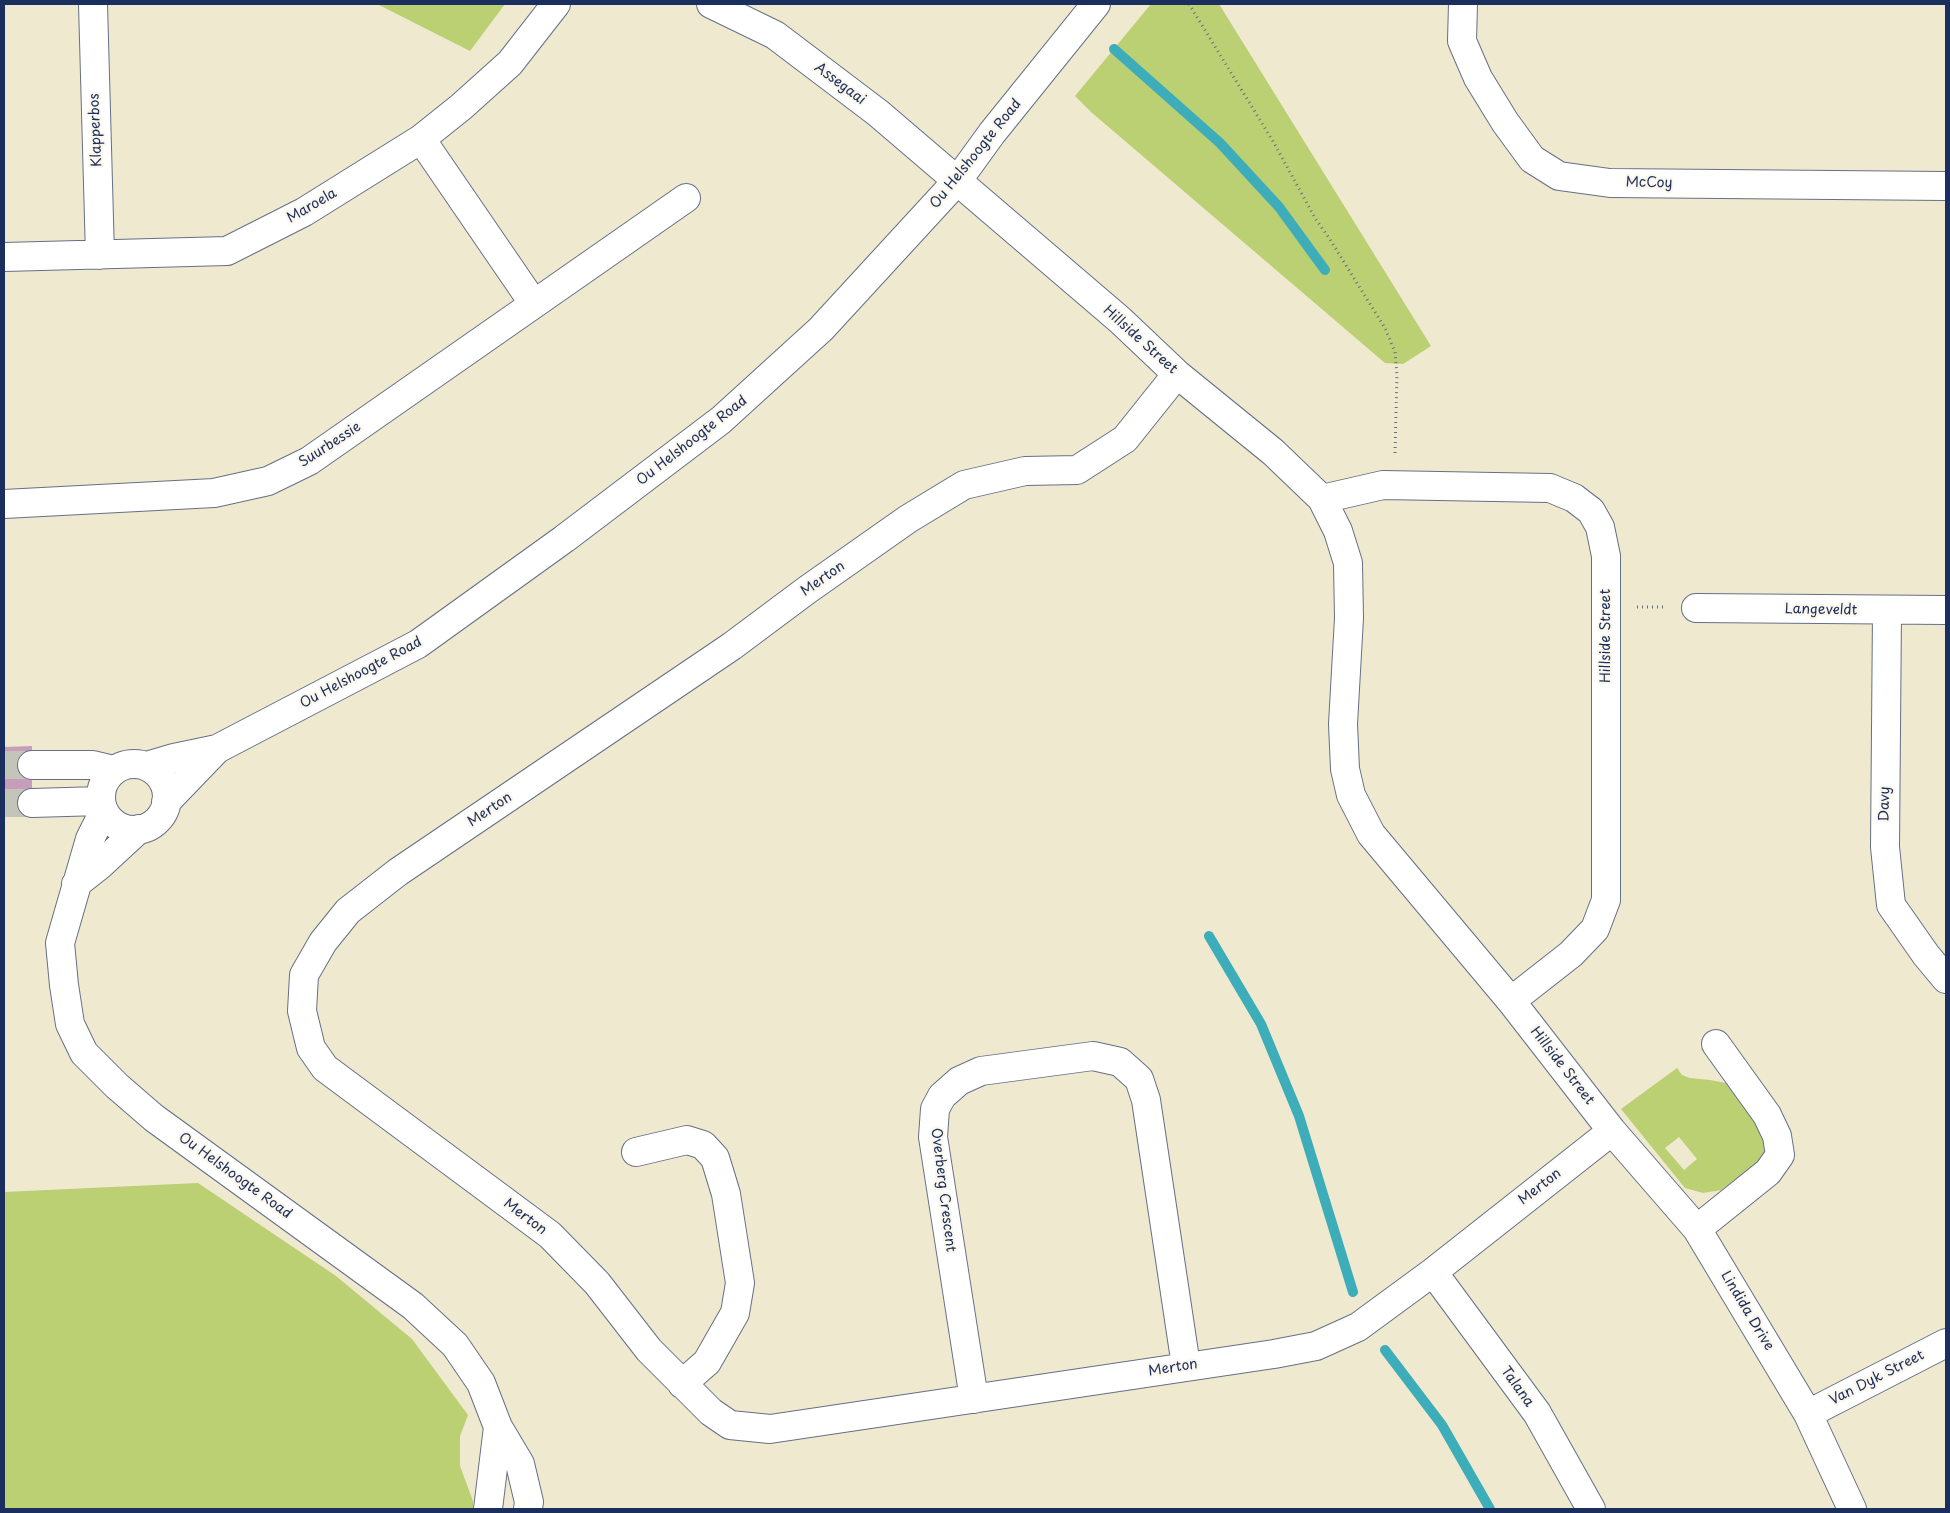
<!DOCTYPE html>
<html>
<head>
<meta charset="utf-8">
<style>
	body { margin:0 }
	#map { position:relative; width:1950px; height:1513px; overflow:hidden; background:#efe9cf; font-family:"Playpen Sans",sans-serif }
	canvas { display:block }
	.frame { position:absolute; inset:0; border:5px solid #1b2f5e; pointer-events:none }
</style>
</head>
<body>
<div id="map">
<canvas width="1950" height="1513"></canvas>
<div class="frame"></div>
</div>
<script>
const context = document.querySelector('canvas').getContext('2d');
context.lineJoin = 'round';
function paint(path, color) { context.fillStyle = color; context.fill(path, 'evenodd'); }
const toPath = rows => new Path2D(rows.map(r => 'M' + r).join(''));
function strokePath(path, color, width, dash) { context.strokeStyle = color; context.lineWidth = width; context.lineCap = dash ? 'butt' : 'round'; context.setLineDash(dash || []); context.stroke(path); }
function label(font, color, halo, rows, align = 'center') {
  context.font = font + ' "Playpen Sans",sans-serif'; context.lineWidth = 4.5; context.setLineDash([]); context.textBaseline = 'middle'; context.strokeStyle = halo; context.fillStyle = color; for (const [text, x, y, turn = 0] of rows) {
    context.save(); context.translate(x, y); context.rotate((+turn || 0) * Math.PI / 180); context.textAlign = isNaN(turn) ? turn : align; if (halo) context.strokeText(text, 0, 0); context.fillText(text, 0, 0); context.restore();
  }
}
const green = toPath([
	[377,4,505,4,470,51],
	[1151,4,1219,4,1431,346,1403,364,1385,363,1091,112,1075,96],
	[1677,1068,1682,1075,1690,1078,1710,1080,1726,1083,1759,1124,1768,1150,1763,1159,1721,1190,1703,1193,1685,1188,1621,1109],
	[1679,1137,1697,1159,1684,1170,1665,1148],
	[198,1183,336,1276,412,1339,468,1415,460,1436,460,1466,473,1501,473,1509,4,1509,4,1192]
]);
const stream = toPath([
	[1114,49,1220,143,1279,207,1325,270],
	[1209,936,1261,1024,1299,1116,1353,1292],
	[1385,1350,1442,1425,1490,1509]
]);
const building = toPath([
	[32,746,32,814,4,814,4,747]
]);
const minorTunnel = toPath([
	[4,765,32,765],
	[4,803,32,803]
]);
const path = toPath([
	[1189,4,1274,143,1315,218,1329,238,1385,328,1395,352,1397,375,1395,453],
	[1637,607,1665,607]
]);
const minor = toPath([
	[93,4,100,255],
	[711,4,775,35,878,113,1120,320,1177,374,1273,452,1322,499,1338,531,1348,563,1349,618,1343,724,1345,769,1351,795,1371,834,1511,1001,1612,1131,1697,1229,1808,1414,1852,1509],
	[1463,4,1462,41,1478,78,1505,122,1532,159,1559,176,1610,183,1946,186],
	[421,139,534,304],
	[4,257,227,251,304,212,421,139,461,107,510,63,556,4],
	[1177,374,1125,439,1077,470,1025,471,964,485,908,519,807,590,732,646,398,872,348,911,323,942,304,975,302,1011,311,1048,325,1068,550,1235,597,1283,649,1350,711,1412,730,1425,770,1429,1274,1354,1316,1346,1358,1327,1433,1272,1612,1131],
	[1322,499,1383,485,1550,488,1574,498,1591,511,1600,527,1606,556,1606,900,1595,929,1571,954,1511,1001],
	[4,504,214,493,268,481,309,461,686,198],
	[1696,608,1946,610],
	[1887,611,1885,847,1891,905,1926,955,1946,979],
	'101 797a33 33 0 1 1 66 0a33 33 0 1 1-66 0Z',
	[32,765,93,765,114,770],
	[147,766,174,758,217,749,418,644,564,539,721,420,821,329,958,180,992,133,1096,4],
	[166,802,217,749],
	[32,803,100,801],
	[104,811,90,839,60,943,64,985,70,1024,84,1053,117,1086,154,1118,413,1306,455,1345,481,1383,498,1427,520,1464,529,1502,528,1509],
	[76,884,99,866,139,829],
	[636,1152,687,1140,703,1145,715,1158,726,1194,740,1283,735,1313,707,1362,682,1384],
	[1697,1229,1768,1172,1780,1155,1777,1136,1767,1115,1716,1044],
	[1433,1272,1537,1413,1591,1509],
	[974,1399,933,1137,935,1109,942,1096,959,1081,981,1071,1093,1056,1120,1062,1139,1079,1146,1100,1186,1366],
	[1808,1414,1946,1343],
	[488,1509,498,1427]
]);
const streetNames = [
	["Assegaai",840,84,37],
	["Klapperbos",96,130,-92],
	["Ou Helshoogte Road",976,154,-51],
	["McCoy",1649,183,1],
	["Maroela",312,206,-30],
	["Hillside Street",1140,340,42],
	["Ou Helshoogte Road",692,441,-38],
	["Suurbessie",330,445,-33],
	["Merton",823,579,-35],
	["Langeveldt",1821,610,1],
	["Hillside Street",1606,636,-90],
	["Ou Helshoogte Road",361,673,-28],
	["Davy",1885,804,-89],
	["Merton",490,810,-34],
	["Hillside Street",1562,1066,52],
	["Ou Helshoogte Road",235,1176,36],
	["Merton",1540,1187,-38],
	["Overberg Crescent",943,1190,83],
	["Merton",525,1217,37],
	["Lindida Drive",1747,1311,59],
	["Merton",1173,1368,-9],
	["Van Dyk Street",1877,1378,-27],
	["Talana",1517,1387,54]
];
paint(green, '#bbcf73');
strokePath(stream, '#3dadb9', 10);
paint(building, '#c69ebc');
strokePath(minorTunnel, '#c5c4b8', 28, [28, 14]);
strokePath(minor, '#657086', 30);
strokePath(path, '#657086', 3, [1, 4]);
strokePath(minor, '#fff', 28);
label('14px', '#1b2f5e', '#fbf7ec', streetNames);
</script>
</body>
</html>
